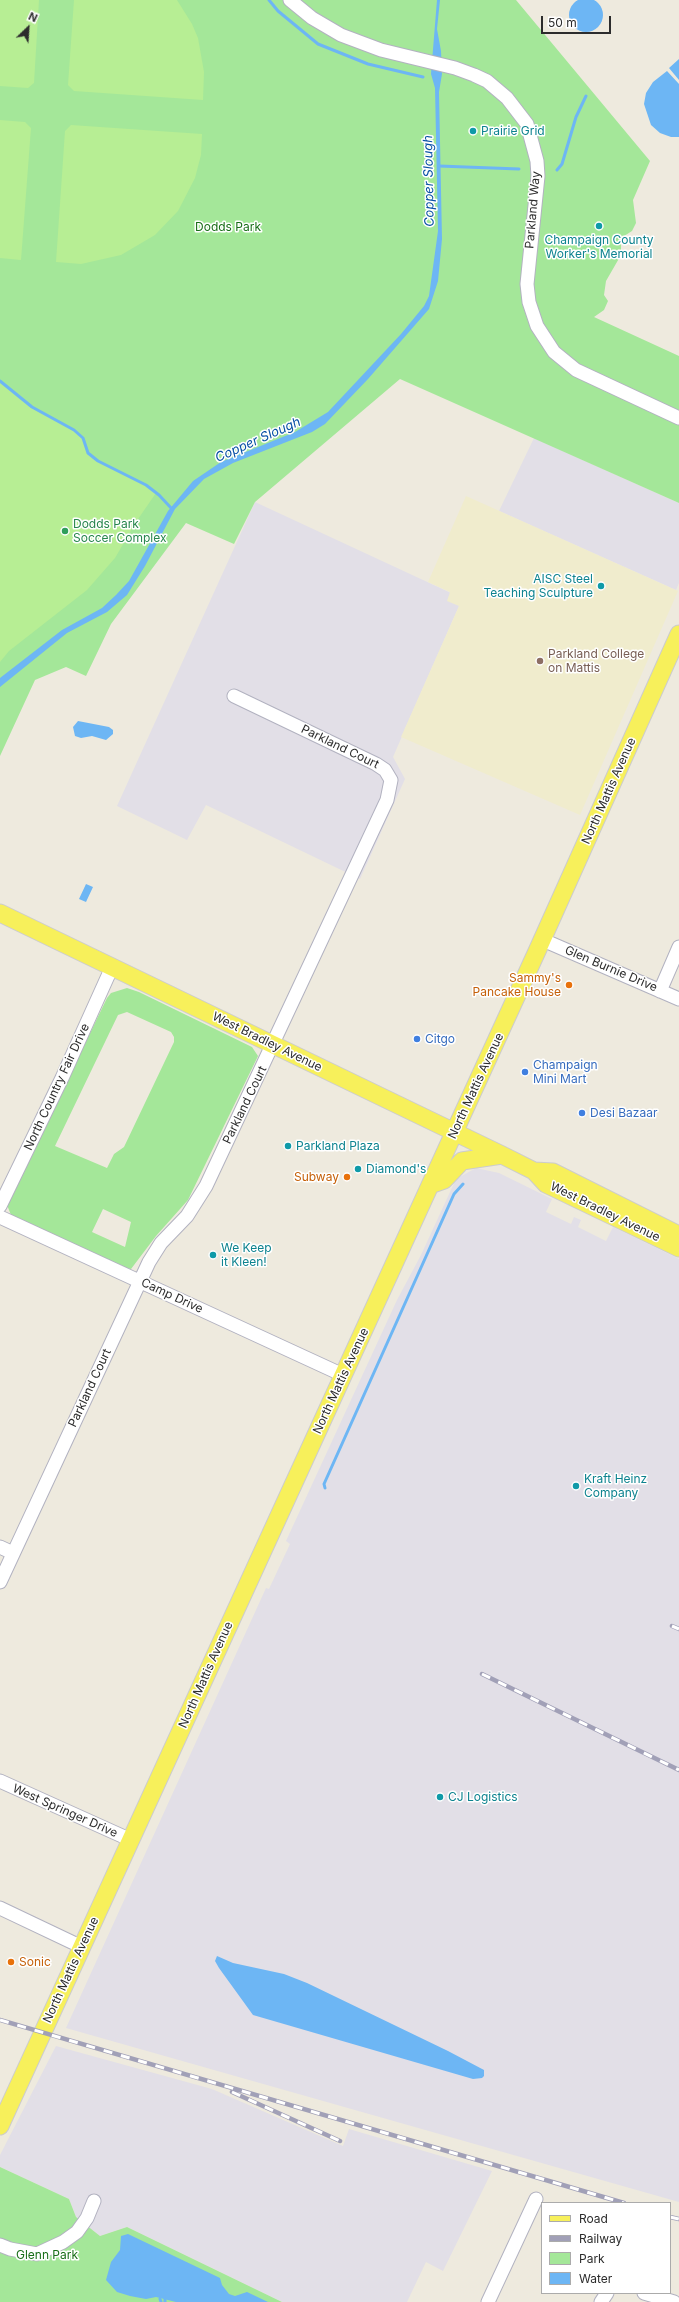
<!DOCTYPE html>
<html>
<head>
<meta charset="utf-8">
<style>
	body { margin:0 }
	#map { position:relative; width:679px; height:2302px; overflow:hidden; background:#eeeade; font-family:Inter,sans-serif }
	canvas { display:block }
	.legend { position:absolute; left:541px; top:2202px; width:130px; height:92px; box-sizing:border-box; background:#fff; border:1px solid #ababab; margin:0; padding:5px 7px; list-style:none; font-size:12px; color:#2c2c2c }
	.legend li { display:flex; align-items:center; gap:8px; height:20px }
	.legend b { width:20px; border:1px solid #ababab }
	.north { position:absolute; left:8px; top:8px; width:40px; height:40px; -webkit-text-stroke:3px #fff; paint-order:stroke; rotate:25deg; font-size:11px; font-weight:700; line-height:16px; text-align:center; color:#2c2c2c }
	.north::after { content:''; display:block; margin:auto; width:14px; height:18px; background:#2c2c2c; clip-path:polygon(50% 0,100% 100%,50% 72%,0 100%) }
	.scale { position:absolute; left:541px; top:16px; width:70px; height:18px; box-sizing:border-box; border:2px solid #2c2c2c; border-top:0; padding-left:5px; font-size:12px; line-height:14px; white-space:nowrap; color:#2c2c2c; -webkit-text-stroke:3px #fff; paint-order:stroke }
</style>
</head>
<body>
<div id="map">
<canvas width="679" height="2302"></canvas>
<ul class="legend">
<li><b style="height:5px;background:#f7f05b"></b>Road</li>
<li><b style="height:5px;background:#a1a0b7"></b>Railway</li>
<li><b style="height:11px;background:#a4e799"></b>Park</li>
<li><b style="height:11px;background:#6db6f4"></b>Water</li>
</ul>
<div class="north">N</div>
<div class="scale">50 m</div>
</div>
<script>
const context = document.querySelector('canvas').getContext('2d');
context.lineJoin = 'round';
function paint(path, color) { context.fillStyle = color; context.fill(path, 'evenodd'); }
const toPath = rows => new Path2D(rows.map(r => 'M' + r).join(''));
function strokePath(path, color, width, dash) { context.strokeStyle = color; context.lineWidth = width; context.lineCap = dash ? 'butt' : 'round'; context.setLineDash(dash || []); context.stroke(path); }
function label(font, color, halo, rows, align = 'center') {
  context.font = font + ' Inter,sans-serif'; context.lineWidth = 3; context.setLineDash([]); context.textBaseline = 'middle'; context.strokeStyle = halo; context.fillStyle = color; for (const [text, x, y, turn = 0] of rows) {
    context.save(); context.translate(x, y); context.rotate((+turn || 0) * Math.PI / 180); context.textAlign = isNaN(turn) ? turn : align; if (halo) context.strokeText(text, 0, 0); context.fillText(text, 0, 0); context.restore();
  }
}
const industrial = toPath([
	[534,438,679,503,679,583,676,590,499,511],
	[255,502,451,593,459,606,393,757,405,779,360,879,206,805,187,840,117,806],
	[476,1168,499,1173,552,1199,546,1212,571,1224,574,1217,581,1220,578,1227,606,1241,613,1227,679,1259,679,2202,66,2028,266,1588,269,1589,290,1544,286,1541,397,1300,421,1255,456,1179],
	[56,2046,212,2089,343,2146,349,2129,492,2171,443,2271,426,2262,407,2302,282,2302,127,2227,100,2236,76,2217,69,2199,0,2167,0,2155]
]);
const education = toPath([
	[466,496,678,591,580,815,401,737,459,606,447,601,450,592,428,582]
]);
const green = toPath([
	[0,0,516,0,650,161,633,200,636,223,632,231,621,238,621,255,606,281,604,295,608,301,604,310,594,317,679,356,679,503,400,379,255,502,234,544,186,523,111,624,86,676,66,667,35,680,0,756],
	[127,988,139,992,252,1047,258,1056,188,1200,156,1236,131,1269,125,1268,21,1220,11,1215,7,1205,107,998,111,993],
	[127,1012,171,1032,174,1037,174,1042,124,1147,114,1154,107,1168,55,1146,118,1015],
	[103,1209,131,1222,125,1247,92,1232],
	[0,2167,69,2199,76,2217,100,2236,127,2227,282,2302,0,2302]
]);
const pitch = toPath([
	[0,0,39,0,34,83,28,88,0,86],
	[74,0,177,0,192,24,198,38,204,72,203,100,74,91,68,85],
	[0,120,25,122,31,128,21,260,0,258],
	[71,125,202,134,201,155,195,178,178,211,155,235,121,255,81,264,56,262,65,131],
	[0,381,32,407,74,430,83,438,88,453,98,461,146,485,156,493,136,522,115,558,87,590,9,651,0,662]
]);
const water = toPath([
	'569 15a17 17 0 1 1 34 0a17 17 0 1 1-34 0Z',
	[437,0,440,0,437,29,441,51,442,74,439,92,442,239,438,281,429,309,368,379,325,424,312,432,233,463,204,479,175,509,145,566,127,595,107,612,67,633,0,687,0,678,62,630,102,608,116,595,129,581,168,511,193,481,221,462,295,432,328,412,401,334,424,306,429,296,438,231,435,88,431,74],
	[679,59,679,80,669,68],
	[667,71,679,84,679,137,671,137,660,133,651,125,644,104,646,93,653,82],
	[78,721,109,727,113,730,113,734,106,740,92,736,81,738,75,736,73,727],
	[86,884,93,887,86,902,79,899],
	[217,1956,233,1963,284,1974,307,1983,448,2051,484,2070,484,2076,482,2078,473,2079,253,2015,219,1968,215,1961],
	[128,2234,220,2278,222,2285,229,2294,235,2296,247,2292,268,2302,176,2302,156,2297,146,2299,130,2296,117,2292,106,2280,111,2262,120,2250,121,2236]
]);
const stream = toPath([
	[269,0,278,11,318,44,368,64,423,77],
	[439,166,519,169],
	[557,170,562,164,576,117,586,96],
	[0,381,32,407,74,430,83,438,88,453,98,461,146,485,159,495,172,509],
	[325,1488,324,1484,454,1194,463,1184],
	[160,2299,161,2302],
	[165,2302,165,2299]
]);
const minor = toPath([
	[290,0,312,18,341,35,381,50,455,68,474,75,487,81,507,98,527,124,537,161,538,176,527,284,529,302,537,326,554,352,576,370,679,418],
	[543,940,679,999],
	[660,991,679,947],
	[0,1206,62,1078,112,967],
	[0,1217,343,1375],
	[0,1547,13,1553],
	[0,1582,149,1262,161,1243,187,1216,206,1186,387,800,391,780,385,770,376,764,234,696],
	[0,1781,131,1840],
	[0,1908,82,1947],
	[0,2245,10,2249,37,2254,63,2242,77,2232,87,2218,94,2201],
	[644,2293,674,2302],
	[488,2302,536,2199],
	[601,2302,607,2293]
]);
const major = toPath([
	[0,913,502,1155,534,1171,546,1184,679,1248],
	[534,1171,553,1172,679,1235],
	[430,1185,444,1180,462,1161,502,1155],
	[0,2126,538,949,679,634]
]);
const rail = toPath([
	[672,1626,679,1629],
	[482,1674,679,1770],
	[0,2020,624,2203],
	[232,2092,340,2141],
	[670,2217,679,2219]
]);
const markers = [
	[473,131,4,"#0f9aa8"],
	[599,226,4,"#0f9aa8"],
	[65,531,4,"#2e9e5b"],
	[601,586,4,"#0f9aa8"],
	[540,661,4,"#8d6e63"],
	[569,985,4,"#e8710a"],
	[417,1039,4,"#3f7fe0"],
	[525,1072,4,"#3f7fe0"],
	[582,1113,4,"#3f7fe0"],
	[288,1146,4,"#0f9aa8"],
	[358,1169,4,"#0f9aa8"],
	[347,1177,4,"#e8710a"],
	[213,1255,4,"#0f9aa8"],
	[576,1486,4,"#0f9aa8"],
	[440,1797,4,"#0f9aa8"],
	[11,1962,4,"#e8710a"]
];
const cultureNames = [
	["Prairie Grid",481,131],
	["Champaign County",599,240,"center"],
	["Worker's Memorial",599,254,"center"],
	["AISC Steel",593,579,"right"],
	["Teaching Sculpture",593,593,"right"],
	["Parkland Plaza",296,1146],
	["Diamond's",366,1169],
	["We Keep",221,1248],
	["it Kleen!",221,1262],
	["Kraft Heinz",584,1479],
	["Company",584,1493],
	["CJ Logistics",448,1797]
];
const streetNames = [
	["Parkland Way",533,210,-85],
	["Parkland Court",340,747,26],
	["North Mattis Avenue",609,791,-66],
	["Glen Burnie Drive",611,969,23],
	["West Bradley Avenue",267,1042,26],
	["North Mattis Avenue",476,1086,-65],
	["North Country Fair Drive",57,1087,-65],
	["Parkland Court",245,1105,-64],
	["West Bradley Avenue",605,1212,26],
	["Camp Drive",172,1296,25],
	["North Mattis Avenue",341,1381,-65],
	["Parkland Court",90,1388,-65],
	["North Mattis Avenue",206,1675,-66],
	["West Springer Drive",65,1811,24],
	["North Mattis Avenue",71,1970,-65]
];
const parkNames = [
	["Dodds Park",228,227],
	["Glenn Park",47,2255]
];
const leisureNames = [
	["Dodds Park",73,524],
	["Soccer Complex",73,538]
];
const educationNames = [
	["Parkland College",548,654],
	["on Mattis",548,668]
];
const foodNames = [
	["Sammy's",561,978],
	["Pancake House",561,992],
	["Subway",339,1177],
	["Sonic",19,1962,"left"]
];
const shopNames = [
	["Citgo",425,1039],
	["Champaign",533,1065],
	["Mini Mart",533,1079],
	["Desi Bazaar",590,1113]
];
const waterNames = [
	["Copper Slough",429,181,-91],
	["Copper Slough",258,440,-24]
];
paint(industrial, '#e2dfe7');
paint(education, '#f0eccd');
paint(green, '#a4e799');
paint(pitch, '#b7ee94');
paint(water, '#6db6f4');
strokePath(stream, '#6db6f4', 3);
strokePath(minor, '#b2b2c0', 15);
strokePath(major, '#ccc', 19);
strokePath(minor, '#fff', 13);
strokePath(major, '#f7f05b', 17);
strokePath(rail, '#a1a0b7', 4.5);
strokePath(rail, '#fff', 3, [9]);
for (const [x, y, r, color] of markers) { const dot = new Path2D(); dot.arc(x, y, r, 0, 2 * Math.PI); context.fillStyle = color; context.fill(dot); strokePath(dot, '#fff', 1.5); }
label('12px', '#0d838f', '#fff', cultureNames, 'left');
label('12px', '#2c2c2c', '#fff', streetNames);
label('12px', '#196e18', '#fff', parkNames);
label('12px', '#27864d', '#fff', leisureNames, 'left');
label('12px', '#785e54', '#fff', educationNames, 'left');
label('12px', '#c56008', '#fff', foodNames, 'right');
label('12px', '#366cbe', '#fff', shopNames, 'left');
label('italic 13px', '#0851a5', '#fff', waterNames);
</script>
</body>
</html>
